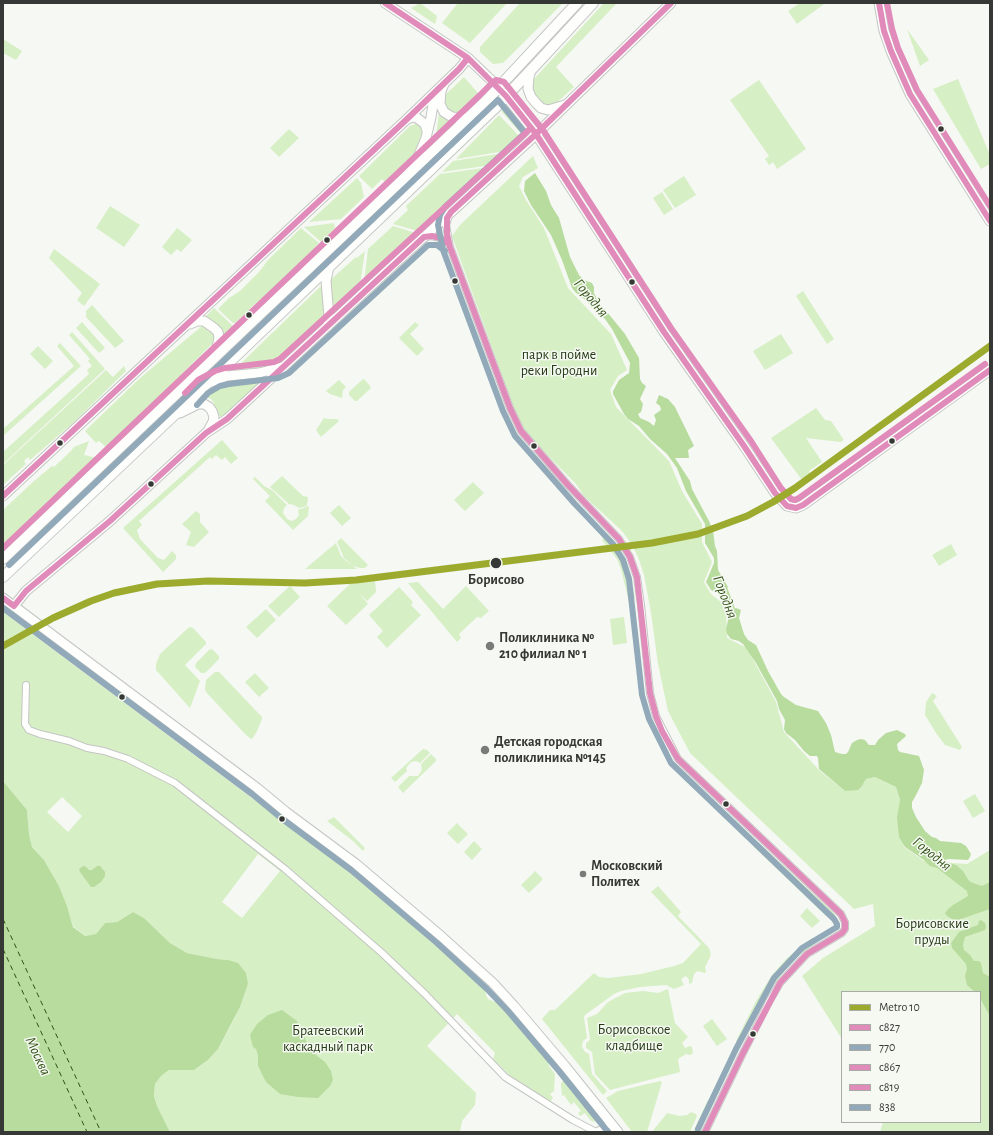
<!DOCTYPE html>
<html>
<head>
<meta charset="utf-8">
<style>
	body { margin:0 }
	#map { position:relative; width:993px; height:1135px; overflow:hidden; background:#f5f8f3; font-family:"Alegreya Sans",sans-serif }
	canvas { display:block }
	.frame { position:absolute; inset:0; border:4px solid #363835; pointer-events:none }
	.legend { position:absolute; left:841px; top:991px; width:140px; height:132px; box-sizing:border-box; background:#f5f9f2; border:1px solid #a9aca6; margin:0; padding:5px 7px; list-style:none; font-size:12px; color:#363835 }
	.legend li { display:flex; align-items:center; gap:8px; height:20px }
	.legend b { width:20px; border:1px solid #a9aca6 }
</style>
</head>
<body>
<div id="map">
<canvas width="993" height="1135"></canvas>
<div class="frame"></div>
<ul class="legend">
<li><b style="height:5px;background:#9cab2e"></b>Metro 10</li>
<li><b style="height:5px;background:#e18bba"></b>с827</li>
<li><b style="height:5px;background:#91a9b8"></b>770</li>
<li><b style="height:5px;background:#e18bba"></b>с867</li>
<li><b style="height:5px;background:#e18bba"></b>с819</li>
<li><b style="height:5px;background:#91a9b8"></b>838</li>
</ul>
</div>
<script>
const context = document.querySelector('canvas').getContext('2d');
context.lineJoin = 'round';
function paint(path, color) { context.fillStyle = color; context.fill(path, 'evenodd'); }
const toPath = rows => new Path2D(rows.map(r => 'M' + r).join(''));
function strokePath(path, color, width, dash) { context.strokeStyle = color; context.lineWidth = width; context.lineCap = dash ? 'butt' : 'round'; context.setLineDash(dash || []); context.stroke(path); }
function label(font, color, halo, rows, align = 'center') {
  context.font = font + ' "Alegreya Sans",sans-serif'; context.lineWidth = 3; context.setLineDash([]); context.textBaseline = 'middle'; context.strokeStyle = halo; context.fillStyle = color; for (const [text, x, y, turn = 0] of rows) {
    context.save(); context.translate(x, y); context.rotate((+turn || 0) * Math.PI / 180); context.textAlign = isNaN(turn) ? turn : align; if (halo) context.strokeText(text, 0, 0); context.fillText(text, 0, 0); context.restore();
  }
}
const green = toPath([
	[420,3,437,16,435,24,411,8],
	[458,3,507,3,470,43,442,23],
	[520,3,563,3,503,63,493,64,480,52,480,47],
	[604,3,617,3,556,67,574,87,554,105,547,106,536,100,531,87,533,80],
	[800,3,823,3,824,4,797,24,788,11],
	[907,29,929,60,920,66],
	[3,39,22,51,16,60,3,53],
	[464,77,477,92,478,95,459,115,455,115,445,107,444,98,445,95],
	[958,79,990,155,990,164,981,169,933,89],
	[759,80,806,149,777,169,773,162,769,165,765,159,769,156,730,100],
	[504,110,511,113,522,124,523,128,523,136,501,111],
	[439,113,441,113,453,120,440,133,436,136],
	[499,115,521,138,506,151,456,159],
	[416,124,421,128,422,133,415,152,409,159,385,182,382,179,372,189,359,176,410,126],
	[289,129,299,138,279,157,270,148],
	[504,153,492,165,442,172,453,161],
	[533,156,538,168,523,177,519,186,526,200,544,228,568,288,611,334,627,370,618,376,610,390,616,407,669,461,682,491,702,524,702,542,712,562,704,582,711,594,726,606,727,638,747,648,776,702,784,732,820,771,845,791,862,786,866,779,875,777,896,787,900,800,898,821,904,847,924,861,967,864,990,850,990,1132,880,1132,883,1122,980,1122,980,992,842,992,842,1039,802,976,823,958,875,926,873,904,854,909,690,753,668,711,658,664,651,613,644,575,638,557,631,543,622,531,584,496,576,484,527,434,514,409,452,236,460,225],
	[490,167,421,232,393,224,408,210,406,206,440,174],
	[684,176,696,195,675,208,663,190],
	[357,178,361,183,364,197,341,219,309,222],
	[662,192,673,209,664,215,653,198],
	[110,206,140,225,124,247,96,228],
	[334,223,335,228,321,242,304,227],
	[393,226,419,234,370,279,369,277,364,282,368,249],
	[177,228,192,240,181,252,177,249,171,255,162,247],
	[301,228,319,243,304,261,269,294,256,303,235,323,233,323,218,309,229,298,240,291,259,272,268,260],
	[54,249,100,284,84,306,77,300,82,293,49,258],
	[365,251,360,285,351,294,354,297,334,316,328,282,356,257,357,258],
	[323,284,326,322,324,325,275,368,233,371],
	[803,291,834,339,827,344,796,296],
	[92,305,124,341,115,348,86,317,86,311],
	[214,308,233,326,223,336,223,332,220,328,203,319],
	[82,322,105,348,99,353,76,328],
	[415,322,419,325,410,334,424,349,417,356,399,338],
	[202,326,205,326,215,333,215,341,107,448,99,441,96,443,85,431,140,378],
	[72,332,105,369,3,464,3,452,89,374,87,370,92,366,88,361,90,359,69,335],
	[781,334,793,353,765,370,753,351],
	[60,343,81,366,3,436,3,429,74,366,57,346],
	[38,346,53,361,45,369,30,354],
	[124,366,126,371,74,422,30,460,28,457,24,461,26,464,3,485,3,465,106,370,113,377],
	[265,378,266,379,224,416,219,416,213,405,214,403,211,399,205,397,221,380],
	[364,379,370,386,371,388,357,401,355,401,349,395,349,392,362,380],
	[339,380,346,387,343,390,342,398,330,394,326,391],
	[816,408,825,420,831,421,844,440,841,442,806,438,822,462,809,471,813,478,799,487,802,480,771,438],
	[324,418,328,419,337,419,339,421,321,437,316,430],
	[222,440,238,458,231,464,225,457,222,460,216,455,212,459,210,457,139,521,142,525,137,530,140,539,158,558,164,560,172,551,176,555,176,559,163,572,123,528],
	[89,441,84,455,97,458,5,546,3,544,3,510,34,481,52,466,54,467,70,452,74,447],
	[282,476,303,496,308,497,307,506,299,508,294,505,289,504,270,487],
	[255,477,264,486,272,490,287,505,284,508,283,513,287,519,292,521,296,519,299,515,298,510,309,506,308,516,293,530,265,501,270,496,253,479],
	[473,482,484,493,465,511,454,500],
	[339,505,351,518,342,526,330,513],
	[196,511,200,514,200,522,209,532,194,547,186,545,191,532,182,524],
	[606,535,619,548,628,566,635,598,631,602,629,602,621,569,617,559,602,540],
	[341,538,368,565,365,568,360,568,353,566,344,558,337,542],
	[336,543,341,556,345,560,357,569,305,569],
	[951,544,957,555,939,566,932,555],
	[343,578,375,581,376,592,367,601,359,593,368,604,346,625,327,606,349,585],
	[418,582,443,609,466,586,489,611,481,618,477,617,459,634,461,638,457,642,408,583],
	[290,586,300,597,279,617,268,606],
	[399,587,413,602,411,605,421,615,387,648,377,637,383,631,369,615],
	[266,609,276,620,257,638,246,627],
	[3,612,288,825,308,838,348,868,399,908,485,989,486,995,488,999,495,1002,498,1001,548,1060,549,1066,555,1074,554,1091,550,1094,553,1098,550,1102,509,1075,493,1059,495,1053,457,1014,427,1046,476,1093,475,1105,462,1121,460,1132,170,1132,157,1106,154,1096,155,1084,161,1076,169,1070,194,1070,208,1060,218,1049,231,1025,240,1007,248,984,228,960,217,959,187,953,170,943,144,918,133,912,117,922,105,923,96,934,85,936,73,926,67,906,59,886,44,860,32,847,29,834,27,810,3,781],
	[62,797,82,816,68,832,47,812],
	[258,854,280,871,242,918,222,902],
	[624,617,627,643,613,645,610,619],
	[190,627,193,628,206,642,206,644,185,665,200,681,190,708,156,670,156,664,160,654,187,629],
	[212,649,219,656,219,659,205,673,201,673,195,667,196,663,209,650],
	[215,672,219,672,221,674,262,717,262,719,257,731,253,738,251,739,245,734,206,692,205,689,206,680],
	[255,673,269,688,259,697,245,682],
	[932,693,937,696,933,701,962,747,960,750,945,745,936,733,925,715,926,702],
	[423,749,427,750,430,753,420,763,416,761,411,762,406,768,407,771,395,782,391,778],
	[431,754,436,759,436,761,403,793,398,787,409,776,418,776,422,770,421,764],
	[975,794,985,811,973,818,963,801],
	[334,817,365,848,363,851,353,841,327,821],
	[457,823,468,834,458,844,447,833],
	[474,841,482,849,472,860,464,852],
	[758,842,836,915,827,917,754,847],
	[535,871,543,879,529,893,521,885],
	[658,886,681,912,678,916,709,948,711,955,705,967,706,972,705,973,697,971,694,974,692,983,689,984,689,980,686,976,681,979,684,985,674,989,666,985,640,987,621,991,614,994,585,1015,584,1017,587,1038,583,1041,582,1047,585,1052,589,1054,592,1074,607,1091,603,1095,542,1019,550,1010,555,1010,594,973,599,977,609,978,641,974,674,966,683,963,701,944,651,892],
	[807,908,820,921,812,928,800,916],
	[812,938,816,939,816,943,799,955,786,969,771,988,758,1011,741,1045,739,1045,736,1041,756,1001,772,975,786,959],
	[668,989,675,1023,688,1037,682,1043,685,1048,690,1046,692,1047,693,1053,690,1055,686,1054,678,1059,680,1072,610,1090,595,1074,592,1052,586,1048,586,1043,590,1040,587,1018,597,1014,608,1002,625,993,643,991,658,993],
	[712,1019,727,1039,717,1046,703,1026],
	[563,1081,566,1081,598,1122,591,1121,585,1113,580,1116,578,1113,581,1111,574,1102,571,1105,564,1095,562,1096,561,1086,561,1083],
	[660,1081,662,1082,647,1132,632,1132,606,1098,618,1091],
	[708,1100,709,1100,712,1105,700,1132,693,1132],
	[691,1112,696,1114,697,1116,690,1132,652,1132,667,1113,679,1116,687,1115]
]);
const water = toPath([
	[535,173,546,191,551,205,559,218,570,257,579,275,584,280,592,283,594,287,594,293,598,301,625,334,639,358,640,379,642,383,646,386,640,399,643,404,641,412,638,414,640,418,649,422,654,426,656,420,654,415,661,410,660,406,656,403,659,395,668,399,675,407,694,446,688,450,689,458,675,458,690,481,692,489,709,521,713,531,715,546,717,551,718,570,728,587,724,593,717,593,711,590,706,582,714,563,714,558,705,543,705,524,686,491,677,468,667,454,650,439,639,426,628,419,624,414,613,394,613,391,619,380,629,373,630,363,612,329,605,319,591,307,587,301,575,292,572,288,562,260,551,235,531,205,524,191,525,181],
	[736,608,741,610,739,618,744,634,748,640,756,645,768,671,781,694,784,697,796,705,818,711,826,723,831,735,835,752,842,754,846,754,848,752,852,743,857,740,861,739,865,740,869,745,875,745,878,740,886,733,897,730,905,734,906,736,897,744,898,750,900,752,919,756,924,770,922,783,915,797,912,802,912,808,916,817,925,831,932,837,936,838,940,841,961,843,966,846,971,854,970,857,968,860,949,859,945,860,946,862,956,865,963,871,969,881,973,883,982,886,990,882,990,909,955,921,947,916,945,913,948,909,953,905,968,896,967,891,937,868,930,866,924,860,905,847,899,837,897,817,900,800,896,787,875,777,866,779,862,786,858,790,845,791,819,769,818,758,817,756,810,756,804,751,795,740,786,733,784,729,785,720,779,709,777,701,756,663,743,644,739,641,731,639,727,634,726,629,730,612],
	[3,781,27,810,29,834,32,847,44,860,59,886,67,906,73,927,85,936,96,934,105,923,117,922,133,912,144,918,170,943,187,953,217,959,228,960,238,963,246,973,248,984,240,1007,218,1049,208,1060,194,1070,169,1070,161,1076,155,1084,154,1096,157,1106,170,1132,3,1132],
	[83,866,85,866,89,870,92,870,97,866,100,866,105,872,105,876,101,882,94,887,91,887,80,872,79,869],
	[981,920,985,923,986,927,985,930,965,937,963,945,964,950,970,955,974,961,979,961,981,963,983,973,990,977,990,1016,980,998,980,992,975,992,967,985,965,976,967,969,966,964,952,948,951,943,959,932,978,925,979,921],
	[282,1010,297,1021,308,1045,317,1056,325,1062,331,1071,333,1080,330,1086,318,1098,298,1097,280,1094,266,1082,258,1066,258,1055,256,1049,253,1047,250,1035,257,1024,268,1015]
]);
const river = toPath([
	[718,581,724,593,735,624]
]);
const ferry = toPath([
	[3,919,101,1132],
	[3,949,87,1132]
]);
const street = toPath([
	[449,215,446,225,450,247,510,408,521,431,568,485,619,539,630,557,637,577,641,605,650,693,656,716,678,759,841,914,845,922,845,929,842,933,807,954,780,983,769,1002,743,1053,705,1132],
	[425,237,432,236,440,238,449,244],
	[26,685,25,724,29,730,40,734,69,741,87,748,104,751,128,759,175,783,285,869,382,953,425,994,505,1077,573,1120,596,1132],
	[595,1132,604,1128,610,1123]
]);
const secondary = toPath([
	[385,3,468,58,492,81,506,96,536,134,664,332,744,446,775,493,787,506,796,508,803,505,990,370],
	[879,3,884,31,891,51,910,94,990,221],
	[531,70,529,77,528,89,531,97,536,103,541,108,548,110,565,105],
	[444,84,441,91,440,104,444,112,452,117,468,118],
	[407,119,413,117,417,118,425,124,427,131],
	[410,170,419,155,426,138,431,117,435,92],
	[190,324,197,321,204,321,214,328,218,332,219,338,215,357],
	[328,326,329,317,326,281,329,266],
	[211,382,227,376,259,373,282,367],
	[180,413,198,404,204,404,209,407,212,411,214,417,213,422,208,431],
	[3,496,406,120,459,69,468,58],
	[3,598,257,788,286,812,356,864,442,937,493,983,514,1006,565,1066,618,1132],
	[14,606,26,591,110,521,206,433,227,419,238,409,402,257,527,143,671,3]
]);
const primary = toPath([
	[3,559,254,320,486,101,577,3],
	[3,577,171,418,494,109,531,70,593,3]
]);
const bus1 = toPath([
	[385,3,468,58,506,96,536,134,451,212,447,218,447,234,450,247,510,408,521,431,568,485,619,539,630,557,637,577,650,693,656,716,662,731,678,759,841,914,845,922,845,929,842,933,807,954,780,983,743,1053,705,1132],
	[3,496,406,120,459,69,468,58],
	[3,598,14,606,26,591,110,521,206,433,227,419,424,237,432,236,440,238,449,244]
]);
const bus2 = toPath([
	[197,405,208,393,220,386,229,384,278,378,289,373,428,245,437,245,445,251],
	[9,565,498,100,525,133,445,207,440,215,438,225,443,250,503,411,515,436,574,503,613,544,623,560,629,579,642,695,649,719,671,763,834,919,837,924,837,927,802,948,774,978,736,1049,698,1129]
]);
const bus3 = toPath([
	[887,3,892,29,898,48,917,90,990,206],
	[185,393,198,380,215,371,225,368,274,362,280,359,531,128],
	[3,548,480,95,493,82,496,80,504,82,543,130,671,328,751,441,781,488,791,499,795,500,799,498,985,364]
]);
const bus4 = toPath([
	[879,3,884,31,891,51,910,94,990,221],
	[536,134,664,332,744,446,775,493,787,506,796,508,803,505,990,370],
	[536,134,671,3]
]);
const bus5 = toPath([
	[3,608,252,794,281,818,351,870,437,943,487,989,508,1011,559,1071,608,1132]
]);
const metro1 = toPath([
	[3,646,53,618,91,601,114,593,157,584,208,581,305,583,356,580,652,543,698,534,747,516,773,502,795,488,990,346]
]);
const markers = [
	[941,129,3.5,"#363835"],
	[327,240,3.5,"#363835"],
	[455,281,3.5,"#363835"],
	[632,282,3.5,"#363835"],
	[249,315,3.5,"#363835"],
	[892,441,3.5,"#363835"],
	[60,443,3.5,"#363835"],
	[534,446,3.5,"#363835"],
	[151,484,3.5,"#363835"],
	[496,563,6,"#363835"],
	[490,646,5,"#797b78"],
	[122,697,3.5,"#363835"],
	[485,750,5,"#797b78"],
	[726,804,3.5,"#363835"],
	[282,819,3.5,"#363835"],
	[583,874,4,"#797b78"],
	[753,1034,3.5,"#363835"]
];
const parkNames = [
	["парк в пойме",559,355],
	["реки Городни",559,371],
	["Борисовские",932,924],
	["пруды",932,940],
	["Борисовское",634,1030],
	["кладбище",634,1046],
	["Братеевский",328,1031],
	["каскадный парк",328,1047]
];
const stopNames = [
	["Борисово",496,580]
];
const poiNames = [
	["Поликлиника №",499,638],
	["210 филиал № 1",499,654],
	["Детская городская",494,742],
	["поликлиника №145",494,758],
	["Московский",591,866],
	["Политех",591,882]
];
const waterNames = [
	["Городня",591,298,50],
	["Городня",725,597,69],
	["Городня",932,854,39],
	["Москва",38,1056,65]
];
paint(green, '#d7efc5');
paint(water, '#b8dc9e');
strokePath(river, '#b8dc9e', 10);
strokePath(ferry, '#315115', 1, [5, 4]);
strokePath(street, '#c4c6c3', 8);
strokePath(secondary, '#c4c6c3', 11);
strokePath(primary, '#c4c6c3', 12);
strokePath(street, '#fefefd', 6);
strokePath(secondary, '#fefefd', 9);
strokePath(primary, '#fefefd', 10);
strokePath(bus1, '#e18bba', 6);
strokePath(bus2, '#91a9b8', 6);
strokePath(bus3, '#e18bba', 6);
strokePath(bus4, '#e18bba', 6);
strokePath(bus5, '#91a9b8', 6);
strokePath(metro1, '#9cab2e', 7);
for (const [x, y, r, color] of markers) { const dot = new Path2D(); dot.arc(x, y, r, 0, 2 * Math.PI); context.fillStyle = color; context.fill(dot); strokePath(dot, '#f5f9f2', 1.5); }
label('14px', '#253915', '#f5f9f2', parkNames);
label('bold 14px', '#363835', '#f5f9f2', stopNames);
label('bold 14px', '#363835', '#f5f9f2', poiNames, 'left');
label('italic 15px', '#315115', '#f5f9f2', waterNames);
</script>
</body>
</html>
